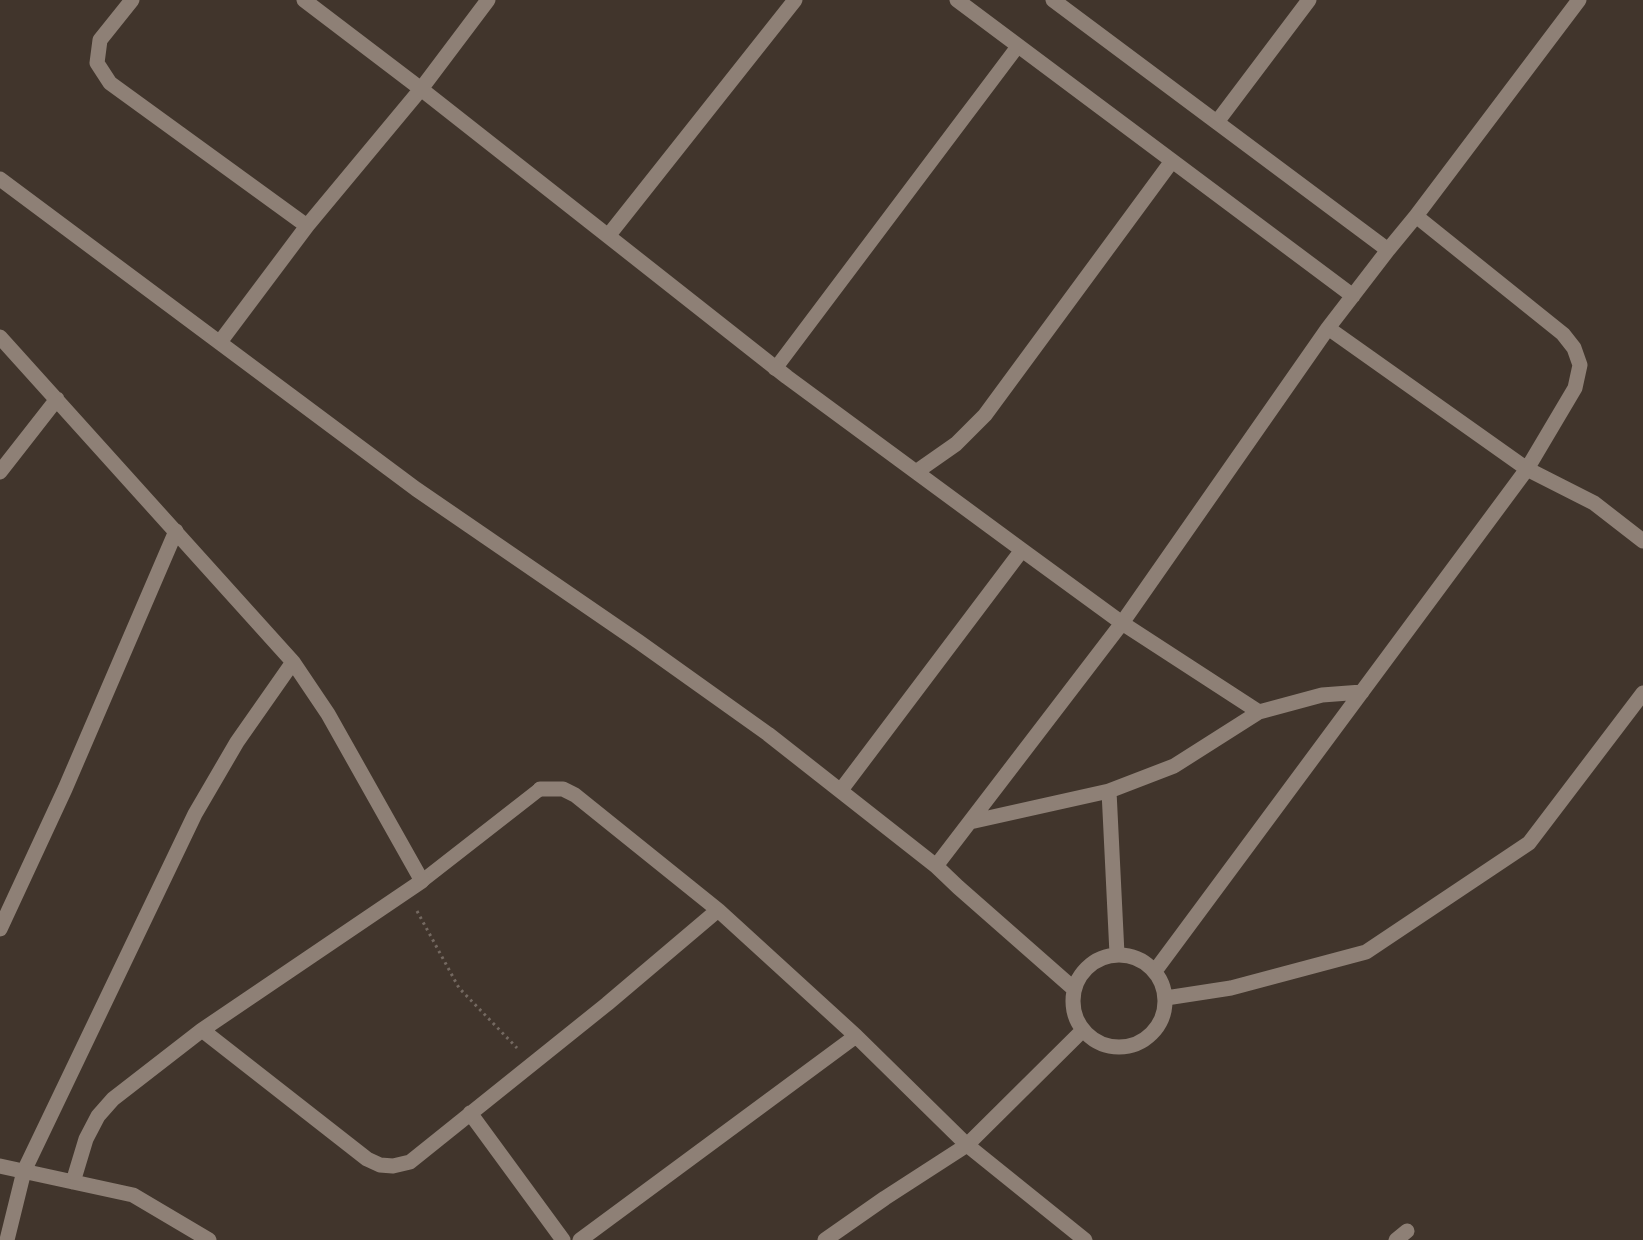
<!DOCTYPE html>
<html>
<head>
<meta charset="utf-8">
<style>
	body { margin:0 }
	canvas { display:block; background:#41352c }
</style>
</head>
<body>
<canvas width="1643" height="1240"></canvas>
<script>
const context = document.querySelector('canvas').getContext('2d');
context.lineJoin = 'round';
const toPath = rows => new Path2D(rows.map(r => 'M' + r).join(''));
function strokePath(path, color, width, dash) { context.strokeStyle = color; context.lineWidth = width; context.lineCap = dash ? 'butt' : 'round'; context.setLineDash(dash || []); context.stroke(path); }
const path = toPath([
	[417,911,459,988,517,1048]
]);
const lane = toPath([
	[775,369,1018,46],
	[422,881,540,789]
]);
const street = toPath([
	[132,0,100,40,97,63,110,83,307,226],
	[304,0,421,89,608,236,795,0],
	[957,0,1353,296],
	[1053,0,1388,250],
	[1217,122,1309,0],
	[0,179,416,489,639,642,768,734,936,866],
	[608,236,787,377,1022,550,1122,623,1259,712],
	[1328,328,1527,469,1594,503,1643,541],
	[0,337,293,662,328,714,422,881,202,1030,113,1099,98,1116,86,1139,73,1182],
	[220,342,307,226,421,89,488,0],
	[0,472,57,399],
	[916,472,956,444,985,415,1172,161],
	[540,789,563,789,575,795,718,910,856,1036,967,1145,1085,1240],
	[841,790,1022,550],
	[970,822,1109,791],
	[0,929,65,789,176,531],
	[1117,954,1109,791,1174,766,1259,712,1322,695,1362,692],
	'1073 1001a46 46 0 1 1 92 0a46 46 0 1 1-92 0Z',
	[1155,971,1527,469,1575,388,1580,365,1574,348,1563,334,1416,216],
	[1074,989,958,887,936,866,1122,623,1328,328,1388,250,1416,216,1579,0],
	[1166,998,1231,988,1366,952,1529,843,1643,693],
	[202,1030,367,1159,380,1165,393,1166,410,1162,607,1004,718,910],
	[470,1113,563,1240],
	[0,1166,133,1195,209,1240],
	[7,1240,24,1171,195,814,237,742,293,662],
	[580,1240,856,1036],
	[825,1240,885,1198,967,1145,1083,1030],
	[1396,1240,1407,1231]
]);
strokePath(path, '#746961', 3, [2.5, 4]);
strokePath(lane, '#8e8076', 14);
strokePath(street, '#8e8076', 15);
</script>
</body>
</html>
